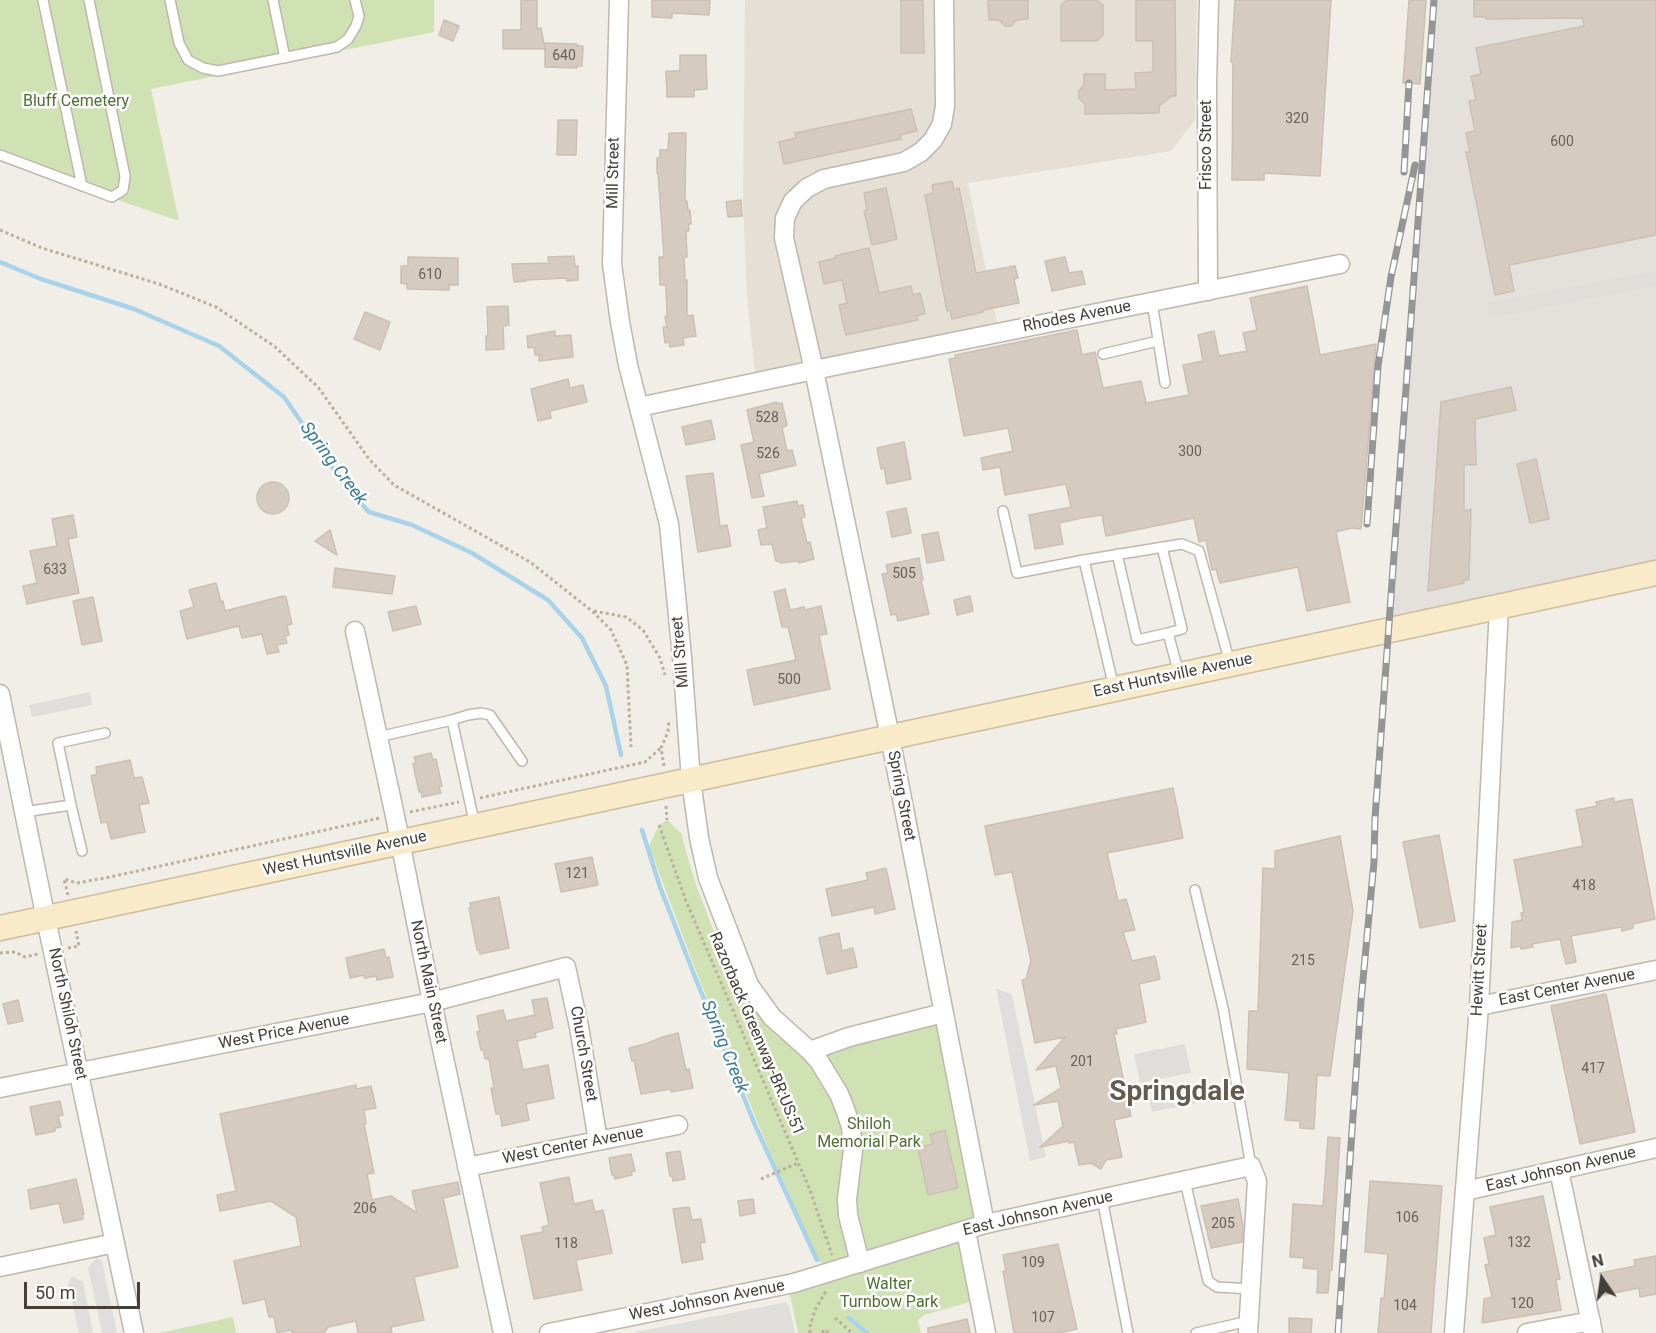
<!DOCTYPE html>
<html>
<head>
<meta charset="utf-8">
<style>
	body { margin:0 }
	#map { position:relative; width:1656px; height:1333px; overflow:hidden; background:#f1eee7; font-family:Roboto,sans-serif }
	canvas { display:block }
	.north { position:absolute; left:1572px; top:1249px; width:60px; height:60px; -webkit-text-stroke:4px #fff; paint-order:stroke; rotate:347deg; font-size:16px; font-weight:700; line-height:24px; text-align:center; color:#443e37 }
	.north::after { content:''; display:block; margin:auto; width:21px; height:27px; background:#443e37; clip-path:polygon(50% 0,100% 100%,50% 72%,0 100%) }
	.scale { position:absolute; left:24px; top:1282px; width:116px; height:27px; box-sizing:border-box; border:3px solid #443e37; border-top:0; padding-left:8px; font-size:18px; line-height:21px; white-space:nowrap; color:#443e37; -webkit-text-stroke:4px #fff; paint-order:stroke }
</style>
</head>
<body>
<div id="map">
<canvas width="1656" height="1333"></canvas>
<div class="north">N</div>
<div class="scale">50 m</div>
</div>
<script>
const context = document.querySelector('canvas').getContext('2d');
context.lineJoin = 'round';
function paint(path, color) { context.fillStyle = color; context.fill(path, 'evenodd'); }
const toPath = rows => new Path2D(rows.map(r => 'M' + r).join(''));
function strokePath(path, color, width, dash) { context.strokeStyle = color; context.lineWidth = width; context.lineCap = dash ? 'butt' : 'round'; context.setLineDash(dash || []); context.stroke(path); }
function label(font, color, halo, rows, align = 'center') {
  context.font = font + ' Roboto,sans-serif'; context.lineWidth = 5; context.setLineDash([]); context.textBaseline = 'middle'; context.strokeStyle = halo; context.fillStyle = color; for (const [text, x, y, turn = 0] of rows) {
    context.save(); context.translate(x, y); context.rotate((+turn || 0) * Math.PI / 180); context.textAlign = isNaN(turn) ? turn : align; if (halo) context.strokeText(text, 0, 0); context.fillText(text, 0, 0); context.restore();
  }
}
const residential = toPath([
	[745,0,1197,0,1195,120,1171,151,968,183,999,333,756,382,747,296,743,202]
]);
const industrial = toPath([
	[1434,0,1656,0,1656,573,1389,629]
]);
const green = toPath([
	[0,0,434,0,434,32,151,89,179,221,0,159],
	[667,820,681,833,695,882,724,958,810,1051,943,1013,985,1224,966,1231,980,1299,924,1315,918,1320,921,1333,798,1333,788,1285,836,1270,817,1260,762,1133,696,971,649,846,659,825],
	[233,1317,236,1333,159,1333]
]);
const parking = toPath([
	[1656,271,1656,286,1491,318,1486,303],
	[90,692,92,705,32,717,29,705],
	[996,988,1012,995,1046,1157,1030,1161],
	[1185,1044,1191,1073,1140,1083,1134,1054],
	[1209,1086,1212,1100,1152,1112,1149,1099],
	[96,1258,102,1261,117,1333,102,1333,88,1268],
	[72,1276,83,1282,93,1333,79,1333,68,1283],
	[786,1302,789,1306,795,1333,636,1333,636,1332]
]);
const stream = toPath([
	[0,262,41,279,134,309,219,346,284,397,346,487,369,512,412,525,472,553,548,600,582,638,606,686,621,755],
	[642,830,660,887,693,972,755,1125,817,1260],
	[849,1318,867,1333]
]);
const building = toPath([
	[521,0,537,0,537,29,541,28,545,49,545,43,577,44,577,46,583,46,582,66,577,66,577,68,545,67,545,49,503,49,503,30,521,30,521,0],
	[652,0,710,0,709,15,672,13,672,18,652,17,652,0],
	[901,0,923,0,924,53,901,53,901,0],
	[988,0,1028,0,1028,19,1016,20,1011,26,1005,26,999,20,989,20,988,0],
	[1067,0,1097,0,1103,5,1103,35,1097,41,1061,41,1061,5,1067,0],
	[1136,0,1175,0,1176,96,1172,96,1159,106,1159,113,1085,114,1085,104,1079,98,1079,91,1084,85,1084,74,1105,74,1105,90,1136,89,1135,73,1153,72,1153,41,1136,41,1136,0],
	[1235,0,1331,0,1320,176,1264,173,1264,180,1232,180,1233,62,1231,62,1235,0],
	[1409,0,1426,0,1420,84,1403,83,1409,0],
	[1474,0,1656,0,1656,235,1509,265,1514,291,1495,295,1466,152,1470,152,1466,133,1475,131,1469,101,1476,100,1471,76,1481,74,1476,48,1584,26,1583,18,1486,19,1486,17,1474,17,1474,0],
	[444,20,459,26,453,41,439,35,444,20],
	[680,55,706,55,707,89,694,90,694,97,667,97,666,71,680,71,680,55],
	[911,109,917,131,900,135,901,139,784,164,779,142,796,138,795,133,911,109],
	[558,120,577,120,576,155,557,155,558,120],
	[669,133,686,133,685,201,687,201,688,211,690,210,691,224,688,224,689,231,686,231,687,257,684,257,685,280,687,280,687,316,693,315,696,336,683,338,684,345,670,347,669,342,665,343,663,327,667,327,665,317,667,316,666,285,660,285,659,257,664,257,658,173,657,173,657,158,660,158,660,150,668,150,669,133],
	[952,181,954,190,959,188,976,273,1015,266,1018,278,1014,279,1019,303,983,310,983,312,952,319,950,310,947,311,925,195,933,193,932,185,952,181],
	[886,188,897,239,872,245,864,211,867,210,864,193,886,188],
	[741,200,742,216,728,217,726,202,741,200],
	[869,248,879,293,911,286,913,295,920,293,925,313,917,316,918,320,846,335,839,305,847,303,842,280,824,284,819,262,836,258,835,256,869,248],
	[574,256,575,266,578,266,578,280,567,281,566,278,526,280,526,281,514,282,512,264,549,263,548,257,574,256],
	[408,257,458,258,458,285,449,285,449,290,407,289,407,284,401,283,401,266,408,266,408,257],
	[1065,257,1069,273,1082,271,1085,284,1052,291,1045,261,1065,257],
	[1307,286,1320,355,1376,344,1361,529,1352,528,1336,532,1350,602,1307,611,1298,567,1220,583,1216,569,1212,570,1206,540,1199,542,1194,518,1106,536,1102,515,1082,518,1059,523,1063,544,1035,549,1029,515,1071,507,1066,484,1005,495,1000,467,983,470,981,458,1013,451,1008,428,964,436,949,359,956,358,955,355,1077,330,1082,355,1095,352,1103,388,1141,381,1146,403,1189,395,1183,365,1203,361,1198,335,1214,331,1219,356,1247,351,1243,333,1257,330,1250,298,1307,286],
	[508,306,509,325,503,326,504,349,486,350,486,336,488,336,487,307,508,306],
	[365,312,390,322,380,350,354,339,365,312],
	[555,331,555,336,571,335,573,357,539,361,539,355,535,355,534,347,528,348,527,336,555,331],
	[568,379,570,388,583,385,587,402,550,411,551,418,538,421,531,389,568,379],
	[1511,387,1516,410,1475,419,1476,465,1464,465,1464,511,1471,509,1469,579,1463,581,1464,583,1428,591,1441,402,1511,387],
	[777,402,777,404,782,403,787,425,782,428,787,451,792,450,796,465,759,474,764,496,752,498,741,445,754,442,747,410,777,402],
	[711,420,715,439,686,445,682,427,711,420],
	[904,442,911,479,887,484,884,468,881,469,877,448,904,442],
	[1536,459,1549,519,1530,523,1517,464,1536,459],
	[713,473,720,526,727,525,731,546,698,552,686,476,713,473],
	'257 498a16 16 0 1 1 32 0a16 16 0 1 1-32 0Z',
	[797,501,798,506,803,505,805,517,801,518,807,543,810,542,814,559,799,563,798,561,780,563,779,561,776,561,772,544,761,545,758,530,767,528,763,507,797,501],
	[906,508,911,533,892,537,887,512,906,508],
	[73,515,77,537,68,539,79,593,27,604,23,586,37,583,30,551,57,546,52,519,73,515],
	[330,530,337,555,315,541,330,530],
	[938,532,944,560,927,563,922,535,938,532],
	[919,558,923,580,921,580,929,614,898,621,896,614,891,615,882,574,888,573,886,565,919,558],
	[335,568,395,576,392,594,333,587,335,568],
	[216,583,221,602,223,601,225,611,283,596,286,597,292,624,287,625,289,635,285,636,287,643,277,645,279,652,267,654,262,634,242,638,239,626,187,639,180,611,194,607,189,590,216,583],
	[785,589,790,610,804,607,805,610,821,606,827,634,819,635,830,689,754,705,747,670,796,660,788,627,782,627,774,592,785,589],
	[970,596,973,611,957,615,954,600,970,596],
	[93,597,102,641,82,645,73,601,93,597],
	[416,606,421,624,393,631,388,612,416,606],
	[431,753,433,760,436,759,442,786,439,787,441,793,422,797,421,791,419,792,413,764,416,763,414,757,431,753],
	[130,760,134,778,142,777,149,803,139,805,145,832,111,839,107,822,101,823,91,776,97,774,96,767,130,760],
	[1173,788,1183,838,1107,853,1118,901,1126,899,1135,930,1123,932,1132,961,1155,956,1160,979,1139,984,1146,1022,1116,1029,1117,1034,1114,1034,1131,1116,1114,1120,1122,1157,1106,1160,1101,1169,1091,1163,1079,1165,1074,1142,1069,1143,1069,1141,1040,1147,1063,1126,1058,1101,1034,1105,1061,1088,1056,1066,1036,1070,1065,1037,1035,1043,1022,980,1026,979,1031,961,1012,872,995,875,985,826,1173,788],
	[1614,798,1614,802,1632,799,1655,919,1633,924,1633,928,1622,931,1621,927,1571,936,1576,962,1566,964,1560,939,1532,944,1533,947,1521,949,1520,946,1511,948,1512,922,1522,920,1521,913,1524,912,1514,860,1583,846,1576,810,1597,806,1596,802,1614,798],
	[1439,835,1455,921,1420,928,1403,842,1439,835],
	[1340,836,1353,911,1330,1076,1317,1075,1314,1129,1300,1128,1300,1121,1285,1120,1289,1073,1247,1069,1249,1011,1258,1011,1263,868,1275,869,1275,851,1340,836],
	[592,857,598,885,561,892,555,864,592,857],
	[886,868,895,909,875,914,874,907,832,916,826,889,868,880,866,873,886,868],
	[499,897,509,948,480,954,479,950,477,950,469,908,471,907,470,903,499,897],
	[839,933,842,951,853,948,857,967,827,974,819,938,839,933],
	[384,949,386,958,389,957,393,977,377,980,376,976,364,978,364,975,350,978,346,958,384,949],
	[1606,994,1635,1132,1580,1144,1551,1006,1606,994],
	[547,998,553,1028,535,1033,536,1037,517,1041,523,1070,548,1065,554,1098,526,1104,529,1120,502,1126,500,1114,496,1114,491,1088,494,1088,489,1059,485,1059,483,1049,481,1050,477,1032,480,1031,477,1016,503,1010,506,1021,535,1015,532,1000,547,998],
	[18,1000,23,1021,8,1024,3,1004,18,1000],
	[678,1033,686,1070,689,1069,693,1088,671,1092,671,1089,641,1094,634,1060,632,1061,629,1048,645,1044,663,1037,678,1033],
	[356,1085,356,1089,371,1086,376,1108,364,1110,366,1124,364,1124,374,1173,367,1174,372,1200,391,1196,417,1213,412,1191,458,1182,460,1194,443,1198,458,1267,414,1277,424,1320,391,1327,392,1333,358,1333,356,1321,328,1327,324,1333,292,1333,292,1330,277,1333,274,1317,269,1317,265,1299,243,1304,234,1261,301,1246,296,1217,271,1201,220,1211,217,1195,236,1191,220,1114,356,1085],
	[60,1101,63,1115,58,1116,61,1127,55,1128,55,1131,36,1135,30,1107,60,1101],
	[945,1130,958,1188,928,1195,918,1148,933,1144,930,1134,945,1130],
	[1328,1137,1340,1138,1332,1270,1330,1270,1328,1293,1317,1293,1318,1269,1303,1268,1304,1258,1290,1257,1293,1204,1323,1206,1328,1137],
	[680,1151,685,1179,673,1181,672,1176,670,1176,666,1153,680,1151],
	[631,1154,635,1171,631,1172,632,1175,615,1179,614,1175,612,1175,609,1158,631,1154],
	[569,1177,574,1204,592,1200,595,1212,603,1210,612,1253,576,1260,582,1290,534,1299,521,1236,543,1232,542,1227,549,1225,540,1183,569,1177],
	[76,1179,84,1214,82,1214,83,1219,64,1223,59,1203,31,1209,28,1190,76,1179],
	[1370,1181,1442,1186,1431,1333,1378,1333,1381,1298,1384,1298,1388,1254,1365,1252,1370,1181],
	[1543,1196,1560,1279,1556,1280,1561,1310,1482,1323,1484,1299,1492,1297,1485,1265,1489,1264,1484,1238,1496,1235,1490,1207,1543,1196],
	[753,1199,755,1213,740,1216,738,1201,753,1199],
	[1238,1199,1243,1226,1242,1242,1211,1248,1201,1206,1238,1199],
	[689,1207,692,1220,701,1219,705,1242,700,1243,703,1259,682,1263,673,1209,689,1207],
	[1058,1244,1077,1329,1059,1333,1014,1333,1003,1271,1006,1271,1003,1255,1058,1244],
	[1656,1256,1656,1294,1640,1297,1639,1288,1604,1295,1600,1273,1635,1266,1634,1260,1656,1256],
	[1289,1318,1312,1319,1311,1333,1289,1333,1289,1318],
	[967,1319,970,1333,928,1333,928,1328,967,1319]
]);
const path = toPath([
	[0,230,42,248,159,284,216,307,274,346,318,387,369,459,394,485,530,562,592,611,611,630,627,665,631,747],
	[594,611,626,617,643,630,660,658,665,675],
	[664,766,661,748,668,732,669,720],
	[480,798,645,762,661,748],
	[666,806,667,820],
	[410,812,459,802],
	[659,825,686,901,810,1190,832,1255],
	[68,895,64,879,77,883,110,877,380,818],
	[68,948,79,946,76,931],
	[0,953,15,952,25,957,38,954],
	[761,1179,798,1163],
	[835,1318,852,1333],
	[810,1333,810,1326,815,1310,826,1291],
	[823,1333,823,1330,831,1333]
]);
const service = toPath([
	[43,0,82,186],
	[170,0,179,43,188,60,203,68,218,71,337,47,348,39,356,26,359,16,355,0],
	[273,0,285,58],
	[0,155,112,197,123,190,125,176,89,0],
	[1152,302,1165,383],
	[1103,354,1158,341],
	[1003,511,1017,573,1084,560],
	[1162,547,1182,629,1168,633,1179,674],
	[1117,554,1137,640,1168,633],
	[1114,688,1084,560,1182,544,1199,551,1230,663],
	[452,720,468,715,481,713,490,715,522,761],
	[378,737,452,720,475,826],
	[71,805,82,851],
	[24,812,71,805,58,743,105,733],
	[1195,890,1223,1008,1251,1166],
	[1185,1181,1208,1281,1217,1287,1251,1289],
	[1102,1198,1128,1333],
	[1196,1333,1249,1321]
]);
const minor = toPath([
	[619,0,612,264,620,322,628,365,669,524,682,657,691,780,699,838,708,878,749,985,772,1017,810,1051,819,1061,839,1094,845,1109,851,1127,853,1150,847,1199,848,1215,860,1263],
	[944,0,945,106,942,124,933,140,921,152,904,162,824,179,807,188,793,201,785,218,784,238,814,370,890,737,985,1224],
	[1208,291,1207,84,1209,0],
	[639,407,814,370,1340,264],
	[355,631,395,816,432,1002,503,1333],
	[0,694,46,919,134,1333],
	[1479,1006,1656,970],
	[810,1051,849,1037,943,1013],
	[0,1088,432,1002,566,967,579,1027,598,1141],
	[467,1167,678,1125],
	[1559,1170,1593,1333],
	[1465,1191,1656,1148],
	[966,1231,986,1333],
	[0,1267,115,1243],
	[549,1333,794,1283,985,1224,1251,1166,1257,1181,1248,1333],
	[1454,1333,1479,1006,1499,607],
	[1527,1333,1591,1321]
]);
const secondary = toPath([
	[0,928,1656,573]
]);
const rail = toPath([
	[1404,172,1409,83],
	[1367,524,1378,366,1391,277,1415,165],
	[1338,1333,1361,1001,1374,862,1375,818,1434,0]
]);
const numberNames = [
	["640",564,56],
	["320",1297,119],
	["600",1562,142],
	["610",430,275],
	["528",767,418],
	["300",1190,452],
	["526",768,454],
	["633",55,570],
	["505",904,574],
	["500",789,680],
	["121",577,874],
	["418",1584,886],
	["215",1303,961],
	["201",1082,1062],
	["417",1593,1069],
	["206",365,1209],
	["106",1407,1218],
	["205",1223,1224],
	["132",1519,1243],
	["118",566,1244],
	["109",1033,1263],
	["120",1522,1304],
	["104",1405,1306],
	["107",1043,1318]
];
const parkNames = [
	["Bluff Cemetery",76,102],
	["Shiloh",869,1125],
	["Memorial Park",869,1143],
	["Walter",889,1285],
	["Turnbow Park",889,1303]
];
const streetNames = [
	["Frisco Street",1207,145,-90],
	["Mill Street",614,173,-89],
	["Rhodes Avenue",1077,317,-11],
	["Mill Street",681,652,-95],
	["East Huntsville Avenue",1173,676,-12],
	["Spring Street",901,796,79],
	["West Huntsville Avenue",345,854,-12],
	["Hewitt Street",1480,970,-87],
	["North Main Street",428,982,78],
	["East Center Avenue",1567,988,-11],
	["North Shiloh Street",67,1014,78],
	["West Price Avenue",284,1032,-11],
	["Razorback Greenway-BR:US:51",756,1034,67],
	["Church Street",583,1054,80],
	["West Center Avenue",573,1146,-11],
	["East Johnson Avenue",1561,1170,-13],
	["East Johnson Avenue",1038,1214,-13],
	["West Johnson Avenue",707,1301,-11]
];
const waterNames = [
	["Spring Creek",333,464,53],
	["Spring Creek",724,1047,68]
];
const townNames = [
	["Springdale",1177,1093]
];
paint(residential, '#e5dfd6');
paint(industrial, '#e4e0dc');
paint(green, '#d0e2b4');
paint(parking, '#e0dedb');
strokePath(stream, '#a9d3e8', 4.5);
paint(building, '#d5cbc1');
strokePath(building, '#ccc0b2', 1.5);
strokePath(service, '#bfb7ad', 12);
strokePath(minor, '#bfb7ad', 21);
strokePath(secondary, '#cdbc9b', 27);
strokePath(path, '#bcaf9d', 3, [3, 3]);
strokePath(service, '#fff', 9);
strokePath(minor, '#fff', 18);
strokePath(secondary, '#f9eaca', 24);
strokePath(rail, '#959595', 7);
strokePath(rail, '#fff', 4.5, [14]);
label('14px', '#68615a', null, numberNames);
label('16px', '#4d6f30', '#fff', parkNames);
label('16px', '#443e37', '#fff', streetNames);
label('italic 18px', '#397a9d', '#fff', waterNames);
label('bold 28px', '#655b4f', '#fff', townNames);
</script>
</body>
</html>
